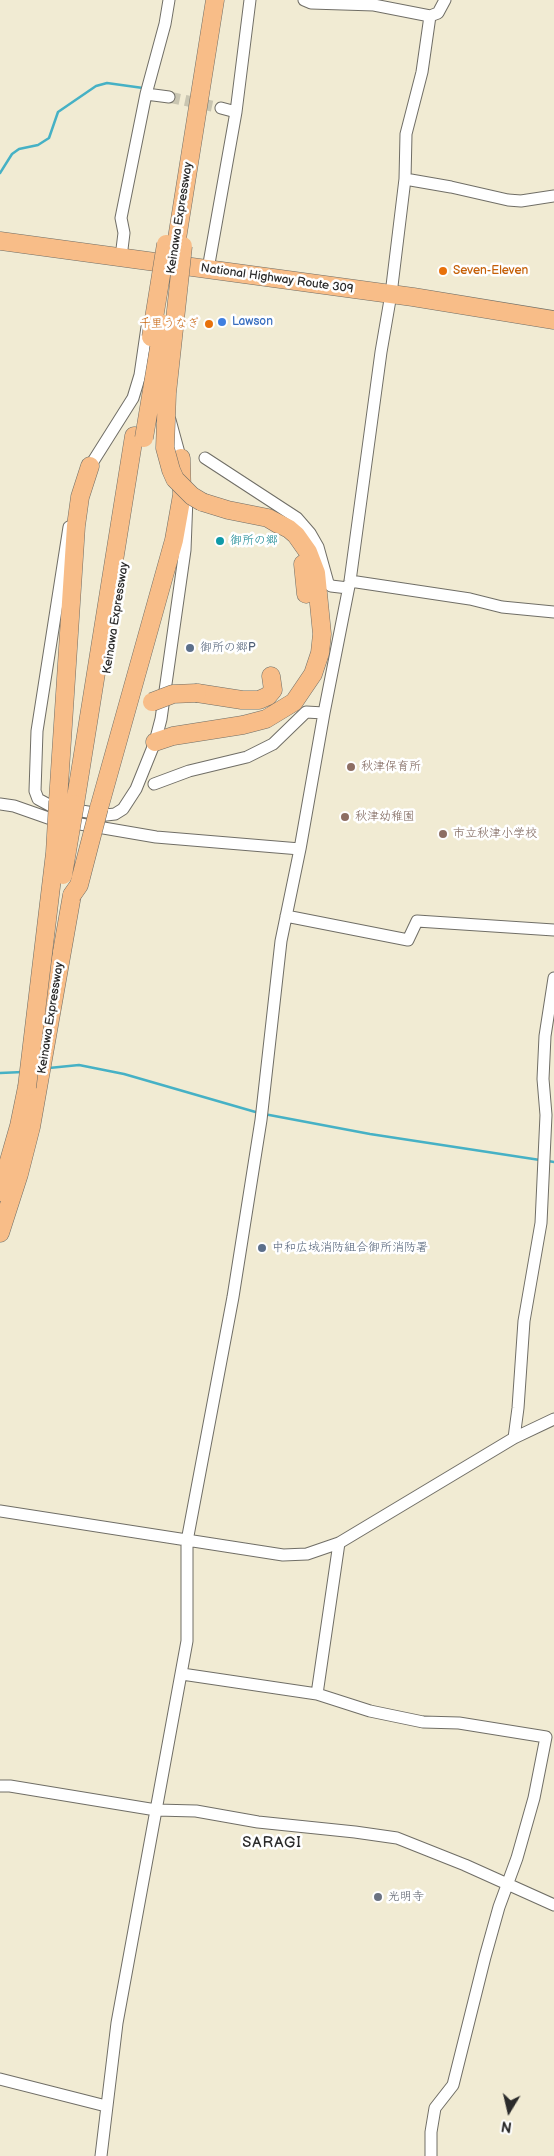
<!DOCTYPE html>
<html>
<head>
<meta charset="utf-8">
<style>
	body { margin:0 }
	#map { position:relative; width:554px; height:2156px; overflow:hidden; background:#f1ebd3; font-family:"Balsamiq Sans",sans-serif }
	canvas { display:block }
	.north { position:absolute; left:484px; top:2086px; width:50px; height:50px; -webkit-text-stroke:4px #fff; paint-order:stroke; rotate:189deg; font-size:14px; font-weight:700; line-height:20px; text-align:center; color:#2b2b2b }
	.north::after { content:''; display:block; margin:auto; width:18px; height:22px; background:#2b2b2b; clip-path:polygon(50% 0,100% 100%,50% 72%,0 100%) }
</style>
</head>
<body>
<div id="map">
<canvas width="554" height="2156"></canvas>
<div class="north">N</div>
</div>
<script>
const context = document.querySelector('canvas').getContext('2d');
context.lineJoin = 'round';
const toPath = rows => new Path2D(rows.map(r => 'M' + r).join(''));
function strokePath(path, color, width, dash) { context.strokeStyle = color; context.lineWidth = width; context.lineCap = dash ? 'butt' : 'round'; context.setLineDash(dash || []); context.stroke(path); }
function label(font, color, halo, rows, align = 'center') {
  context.font = font + ' "Balsamiq Sans","Klee One",sans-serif'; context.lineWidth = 5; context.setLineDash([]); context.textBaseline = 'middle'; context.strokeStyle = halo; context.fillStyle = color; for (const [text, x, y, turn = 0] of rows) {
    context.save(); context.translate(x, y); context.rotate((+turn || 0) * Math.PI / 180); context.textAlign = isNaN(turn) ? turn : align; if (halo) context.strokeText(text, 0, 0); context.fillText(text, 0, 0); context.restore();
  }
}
const stream = toPath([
	[0,173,12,154,19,149,38,145,49,138,58,112,96,86,107,83,143,88],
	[49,1068,79,1065,124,1074,259,1113],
	[0,1073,23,1072],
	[264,1114,370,1134,540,1160],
	[548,1161,554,1162]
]);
const minorTunnel = toPath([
	[169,97,221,108]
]);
const minor = toPath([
	[304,0,311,3,374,5,430,16,438,13,445,0],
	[146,94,169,97],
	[221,108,236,112],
	[405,179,451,187,508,200,521,201,554,196],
	[121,257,124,233,121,218,146,94,165,24,169,0],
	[208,269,236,112,250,0],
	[170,420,182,464],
	[205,458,297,518,310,533,318,547,328,583,331,586,348,588],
	[87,471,133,398,140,375,147,327],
	[69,527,37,731,35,791,38,799,51,806,106,815,115,814,123,809,136,789,155,742,161,719,185,550,187,497],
	[350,581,470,599,502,607,554,612],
	[154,784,189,771,247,757,273,744,306,712,324,713],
	[0,804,14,806,51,819,156,837,300,849],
	[286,916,408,940,417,921,554,930],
	[514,1438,518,1408,524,1321,541,1223,546,1115,543,1079,545,1036,554,978],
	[0,1511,283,1555,307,1554,339,1543,514,1438,554,1419],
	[182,1674,317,1694,370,1711,423,1722,459,1723,546,1737,534,1798,517,1858,499,1907,485,1957,453,2085,435,2108,431,2132,431,2156],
	[317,1694,339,1543],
	[0,1786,10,1786,156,1810,196,1811,258,1822,355,1832,397,1838,465,1865,554,1905],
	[0,2079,106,2106],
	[101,2156,117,2023,187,1641,187,1541,233,1297,261,1120,281,941,300,849,324,713,350,581,381,352,391,294,405,179,406,134,422,72,430,16]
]);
const highway = toPath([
	[0,241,413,297,554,320],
	[176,245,215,0],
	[202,502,228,510,268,518,278,524],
	[303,564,306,594],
	[197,693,242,700,259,700,268,696,273,690,271,676],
	[155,742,173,736,243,725,266,719,294,702,313,674,320,653,322,634,316,573,308,552,296,535,289,529,268,518],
	[58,801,76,526,80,497,90,466],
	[75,804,134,436],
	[99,808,174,540,182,495,181,458],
	[0,1192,19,1126,27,1087],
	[0,1233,19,1174,31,1127,72,895]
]);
const highwayBridge = toPath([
	[183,246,167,393,165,448,171,470,175,479,192,496,202,502],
	[151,337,166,244],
	[144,438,163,324],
	[152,702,173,694,197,693],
	[63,875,75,804],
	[72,895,79,885,99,808],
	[27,1087,55,853,58,801]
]);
const markers = [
	[443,271,5,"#e8710a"],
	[222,322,5,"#3f7fe0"],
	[209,324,5,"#e8710a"],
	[220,541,5,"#0f9aa8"],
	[190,648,5,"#5c6f8a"],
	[351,767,5,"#8d6e63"],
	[345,817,5,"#8d6e63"],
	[443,834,5,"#8d6e63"],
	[262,1248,5,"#5c6f8a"],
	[378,1897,5,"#6b7280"]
];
const streetNames = [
	["Keinawa Expressway",180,218,-81],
	["National Highway Route 309",277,279,8],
	["Keinawa Expressway",116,618,-81],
	["Keinawa Expressway",51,1018,-81]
];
const foodNames = [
	["Seven-Eleven",453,271],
	["千里うなぎ",199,324,"right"]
];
const shopNames = [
	["Lawson",232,322]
];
const cultureNames = [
	["御所の郷",230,541]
];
const serviceNames = [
	["御所の郷P",200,648],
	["中和広域消防組合御所消防署",272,1248]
];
const educationNames = [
	["秋津保育所",361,767],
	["秋津幼稚園",355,817],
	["市立秋津小学校",453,834]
];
const worshipNames = [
	["光明寺",388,1897]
];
const quarterNames = [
	["SARAGI",272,1843]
];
strokePath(stream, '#46b1c5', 2.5);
strokePath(minorTunnel, '#c9c5b1', 11, [11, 5.5]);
strokePath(minor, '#706e66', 13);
strokePath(highway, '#706e66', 19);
strokePath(minor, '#fff', 11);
strokePath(highway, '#f8bd88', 18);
strokePath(highwayBridge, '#706e66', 19, []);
strokePath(highwayBridge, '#f8bd88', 18);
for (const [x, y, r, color] of markers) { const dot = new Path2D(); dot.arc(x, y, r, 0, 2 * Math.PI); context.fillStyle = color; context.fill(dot); strokePath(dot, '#fff', 2); }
label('12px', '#2b2b2b', '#fff', streetNames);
label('12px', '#c56008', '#fff', foodNames, 'left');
label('12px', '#366cbe', '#fff', shopNames, 'left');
label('12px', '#0d838f', '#fff', cultureNames, 'left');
label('12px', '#4e5e75', '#fff', serviceNames, 'left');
label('12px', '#785e54', '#fff', educationNames, 'left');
label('12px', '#5b616d', '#fff', worshipNames, 'left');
context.letterSpacing = '1px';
label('15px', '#2b2b2b', '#fff', quarterNames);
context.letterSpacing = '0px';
</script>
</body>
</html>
